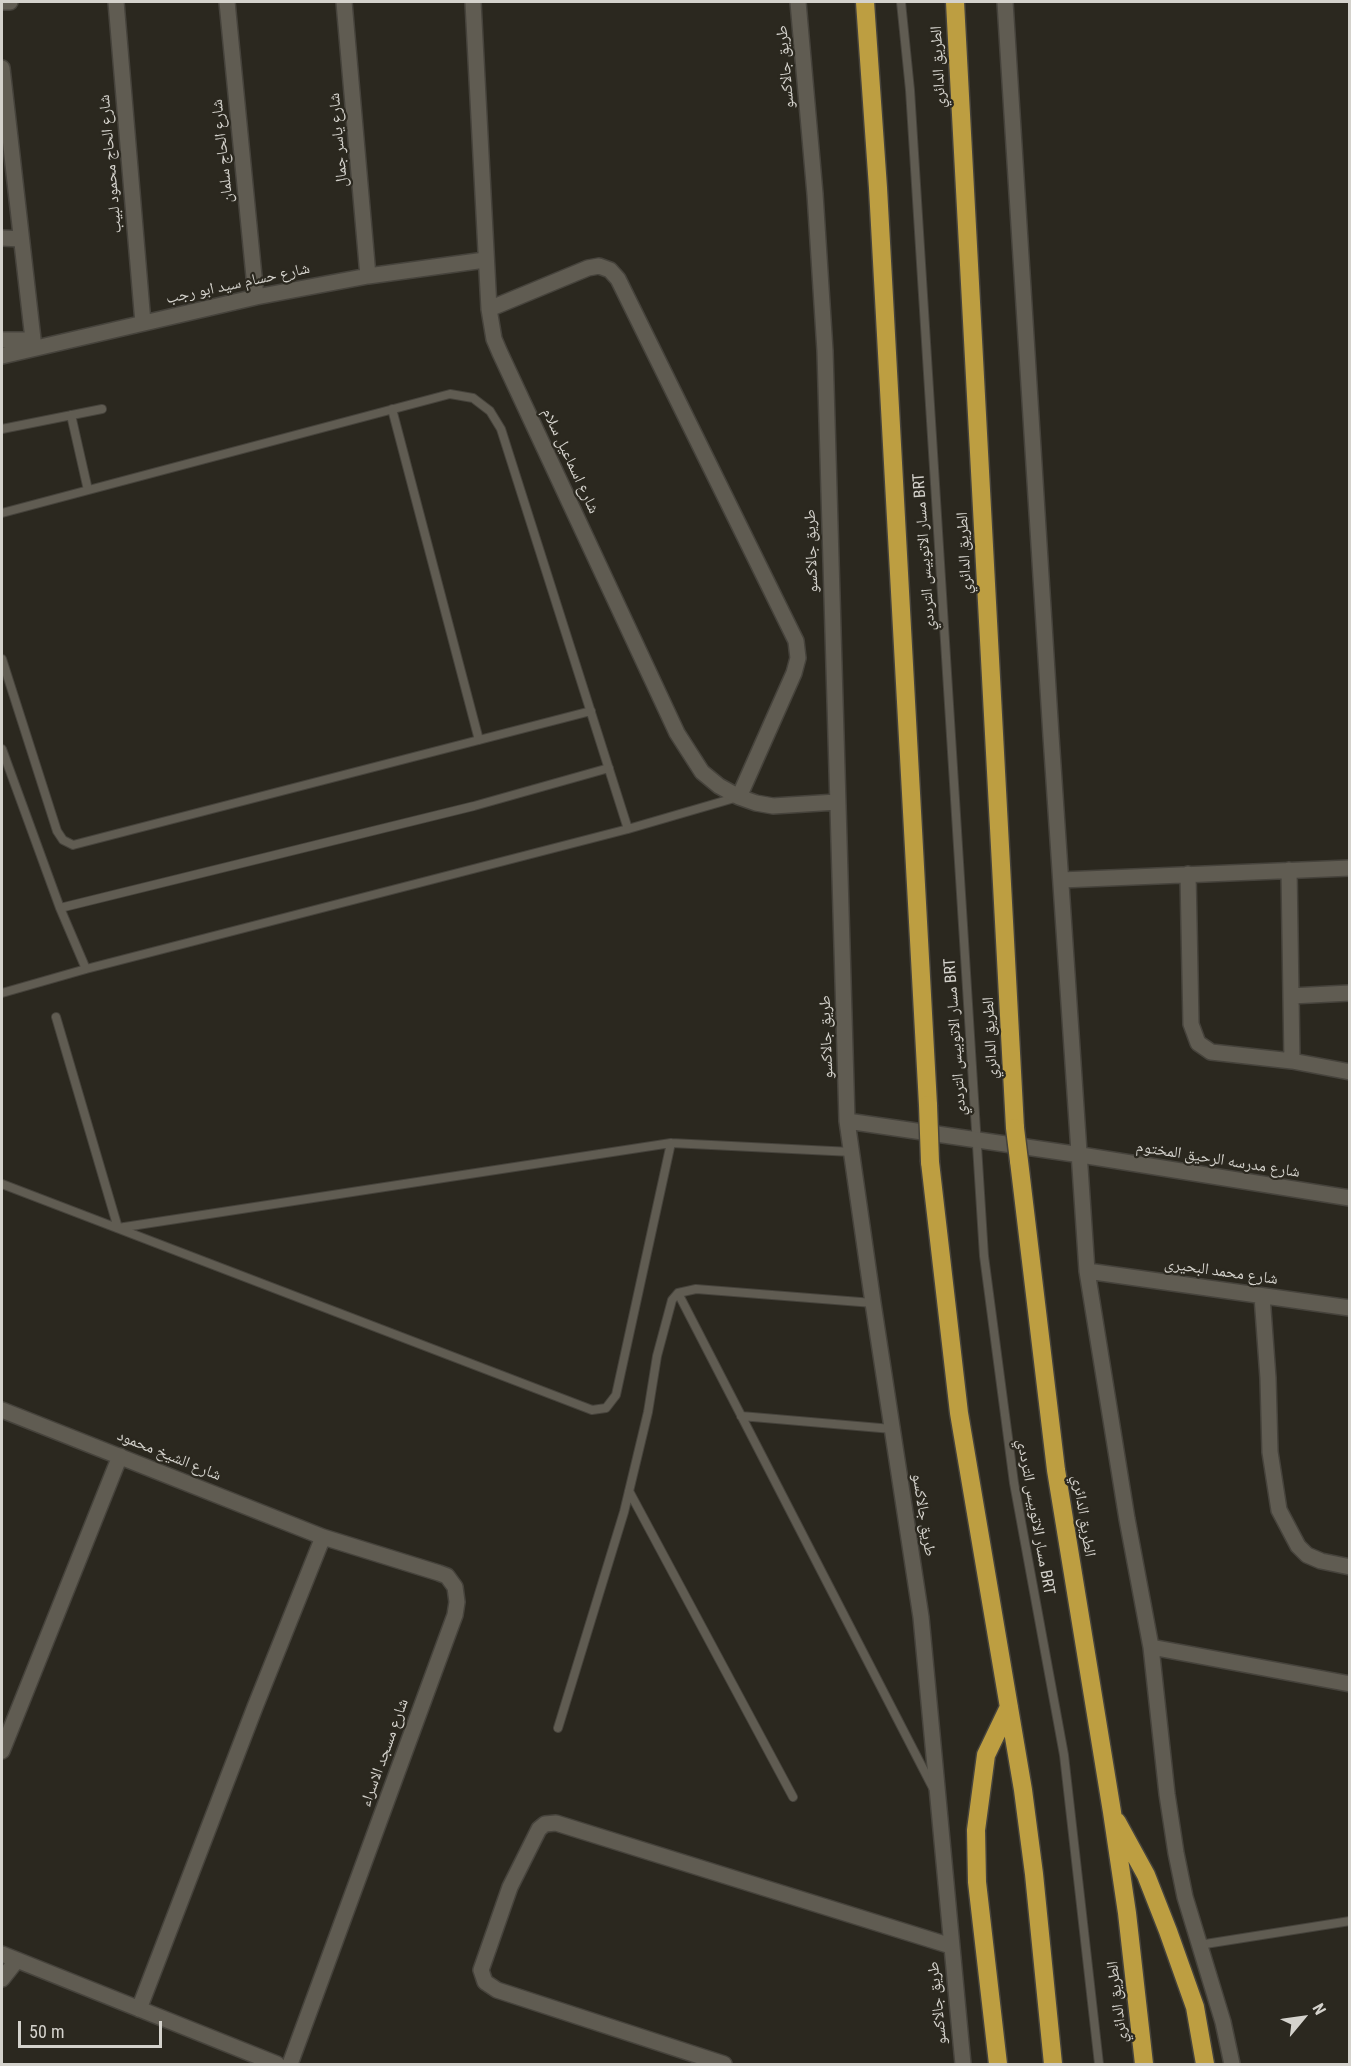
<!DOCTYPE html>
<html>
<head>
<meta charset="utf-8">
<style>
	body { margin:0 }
	#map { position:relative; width:1351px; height:2066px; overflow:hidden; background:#2b281f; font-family:"Roboto Condensed",sans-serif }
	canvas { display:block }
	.frame { position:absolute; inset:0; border:3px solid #d4d2cc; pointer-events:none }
	.north { position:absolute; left:1273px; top:1988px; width:60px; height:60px; -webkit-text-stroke:4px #2b281f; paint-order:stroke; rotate:61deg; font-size:16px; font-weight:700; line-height:24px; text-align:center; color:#d4d2cc }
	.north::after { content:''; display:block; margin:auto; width:21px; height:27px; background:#d4d2cc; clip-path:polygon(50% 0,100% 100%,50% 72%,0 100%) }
	.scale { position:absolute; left:18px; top:2021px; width:144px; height:27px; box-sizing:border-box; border:3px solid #d4d2cc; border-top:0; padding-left:8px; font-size:18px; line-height:21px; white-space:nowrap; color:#d4d2cc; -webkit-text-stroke:4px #2b281f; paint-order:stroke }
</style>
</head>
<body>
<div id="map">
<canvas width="1351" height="2066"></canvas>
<div class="frame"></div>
<div class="north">N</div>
<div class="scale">50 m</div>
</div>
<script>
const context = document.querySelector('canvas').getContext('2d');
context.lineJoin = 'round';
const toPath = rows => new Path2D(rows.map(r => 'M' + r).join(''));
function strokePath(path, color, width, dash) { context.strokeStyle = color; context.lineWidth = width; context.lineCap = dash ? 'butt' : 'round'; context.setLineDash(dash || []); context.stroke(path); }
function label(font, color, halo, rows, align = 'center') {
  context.font = font + ' "Roboto Condensed","Noto Naskh Arabic",sans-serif'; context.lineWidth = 4.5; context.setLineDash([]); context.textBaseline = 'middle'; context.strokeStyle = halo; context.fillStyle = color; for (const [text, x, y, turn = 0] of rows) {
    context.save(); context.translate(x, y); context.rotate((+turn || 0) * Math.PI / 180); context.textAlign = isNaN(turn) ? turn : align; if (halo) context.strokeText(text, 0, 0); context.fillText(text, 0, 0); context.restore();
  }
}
const lane = toPath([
	[901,2,910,90,984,1256,1014,1483,1064,1755,1099,2064],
	[392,409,479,740],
	[71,415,88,490],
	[2,429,102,409],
	[2,513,450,394,473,398,490,411,501,429,628,829],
	[2,659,57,831,63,840,73,845,591,711],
	[2,749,60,908,86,969],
	[60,908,474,806,609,768],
	[2,993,86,969,628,829,738,797],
	[56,1017,118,1228,671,1143,852,1152],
	[2,1184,592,1410,606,1408,616,1395,671,1143],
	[678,1293,933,1788],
	[741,1416,892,1429],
	[629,1491,793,1797],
	[558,1728,624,1512,648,1412,657,1356,672,1300,678,1293,696,1289,873,1303],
	[1199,1945,1350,1921]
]);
const street = toPath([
	[2,2,10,2],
	[116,2,143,323],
	[227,2,256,297],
	[344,2,368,276],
	[473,2,489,309,494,339,500,353,677,733,702,772,719,786,739,797,756,803,773,806,837,802],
	[798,2,815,194,825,351,847,1121,873,1303,921,1617,963,2064],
	[1005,2,1051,736,1087,1271,1127,1519,1151,1647,1167,1794,1176,1853,1185,1897,1223,2022,1232,2064],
	[2,68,34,348],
	[2,238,21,239],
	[489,309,588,268,599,266,610,270,618,279,796,641,798,658,794,673,739,797],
	[2,340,33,340],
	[2,356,256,297,368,276,485,260],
	[1289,870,1292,1061],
	[1188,874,1191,1024,1198,1043,1211,1052,1292,1061,1350,1072],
	[1061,880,1350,868],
	[1291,996,1350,993],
	[847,1121,1081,1155,1350,1198],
	[1087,1271,1350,1308],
	[1262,1296,1268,1378,1270,1452,1279,1510,1298,1546,1307,1555,1321,1561,1350,1567],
	[2,1410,323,1537,439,1573,447,1576,455,1587,457,1602,455,1615,290,2064],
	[1151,1647,1350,1684],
	[2,1751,120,1456],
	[2,1954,277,2064],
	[2,1979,17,1960],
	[139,2009,255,1707,323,1537],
	[724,2064,497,1990,485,1982,481,1970,510,1887,539,1829,545,1824,556,1823,951,1946]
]);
const highway = toPath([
	[865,2,878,188,928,1105],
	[955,2,1015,1128],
	[1019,1161,1056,1470,1112,1812,1127,1913,1144,2064],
	[930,1162,959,1413,1023,1790,1034,1874,1053,2064],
	[1117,1822,1146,1875,1168,1931,1195,2007,1205,2064],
	[998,2064,977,1882,976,1830,986,1755,1009,1707]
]);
const highwayBridge = toPath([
	[928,1105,930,1162],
	[1015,1128,1019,1161]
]);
const streetNames = [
	["طريق جالاكسو",786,67,-95],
	["الطريق الدائري",939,67,-93],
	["شارع ياسر جمال",339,140,-95],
	["شارع الحاج سلمان",223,151,-96],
	["شارع الحاج محمود لبيب",111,164,-95],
	["شارع حسام سيد ابو رجب",238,284,-12],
	["شارع اسماعيل سلام",570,461,65],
	["طريق جالاكسو",812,551,-92],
	["مسار الاتوبيس الترددي BRT",925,552,-94],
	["الطريق الدائري",965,553,-93],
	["طريق جالاكسو",827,1037,-92],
	["مسار الاتوبيس الترددي BRT",956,1037,-94],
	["الطريق الدائري",991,1038,-93],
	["شارع مدرسه الرحيق المختوم",1218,1160,9],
	["شارع محمد البحيرى",1221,1272,8],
	["شارع الشيخ محمود",169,1456,22],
	["طريق جالاكسو",923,1515,81],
	["الطريق الدائري",1083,1516,81],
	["مسار الاتوبيس الترددي BRT",1035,1517,80],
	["شارع مسجد الاسراء",385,1753,-70],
	["الطريق الدائري",1118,2002,-97],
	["طريق جالاكسو",938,2003,-96]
];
strokePath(lane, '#46433c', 10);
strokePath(street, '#46433c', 18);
strokePath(highway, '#46433c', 21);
strokePath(lane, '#605c52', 8);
strokePath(street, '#605c52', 15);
strokePath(highway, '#bd9e41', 18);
strokePath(highwayBridge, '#46433c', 21, []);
strokePath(highwayBridge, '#bd9e41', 18);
label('16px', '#d4d2cc', '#2b281f', streetNames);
</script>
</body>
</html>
